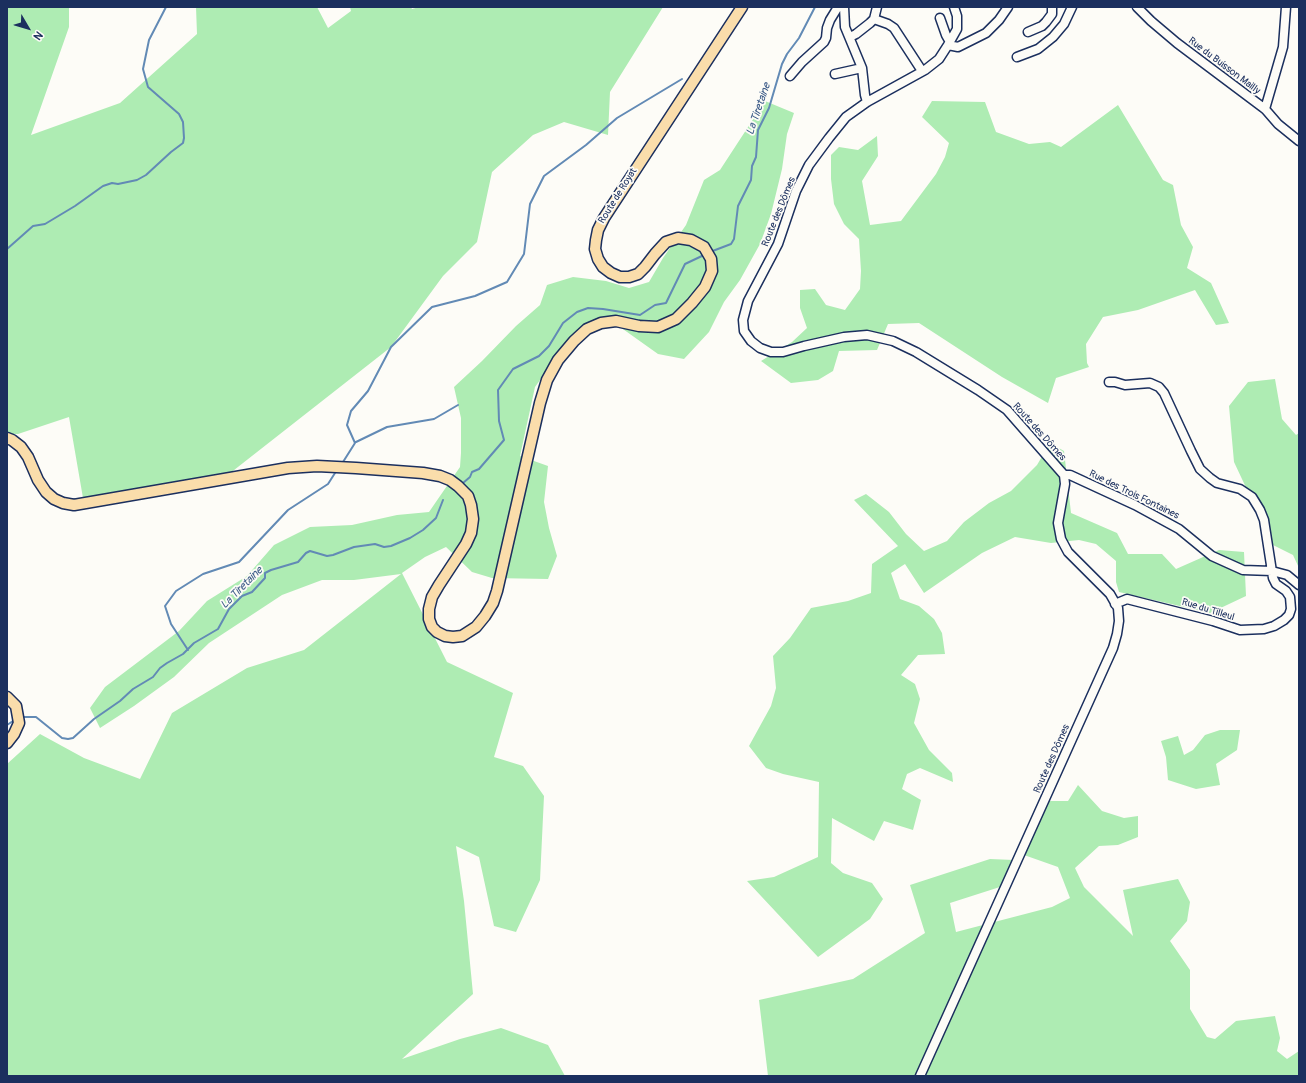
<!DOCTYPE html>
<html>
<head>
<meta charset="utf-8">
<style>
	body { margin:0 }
	#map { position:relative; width:1306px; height:1083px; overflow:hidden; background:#fdfcf7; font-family:Pangolin,sans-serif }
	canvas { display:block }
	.frame { position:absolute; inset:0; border:8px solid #1b2f5e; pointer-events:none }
	.north { position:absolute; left:8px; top:8px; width:40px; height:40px; -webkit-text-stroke:3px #fdfcf7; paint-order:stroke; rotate:128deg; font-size:11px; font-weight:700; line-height:16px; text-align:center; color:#1b2f5e }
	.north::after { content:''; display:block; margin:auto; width:14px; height:18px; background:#1b2f5e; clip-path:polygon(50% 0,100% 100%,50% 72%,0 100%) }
</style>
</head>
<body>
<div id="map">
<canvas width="1306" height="1083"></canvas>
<div class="frame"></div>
<div class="north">N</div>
</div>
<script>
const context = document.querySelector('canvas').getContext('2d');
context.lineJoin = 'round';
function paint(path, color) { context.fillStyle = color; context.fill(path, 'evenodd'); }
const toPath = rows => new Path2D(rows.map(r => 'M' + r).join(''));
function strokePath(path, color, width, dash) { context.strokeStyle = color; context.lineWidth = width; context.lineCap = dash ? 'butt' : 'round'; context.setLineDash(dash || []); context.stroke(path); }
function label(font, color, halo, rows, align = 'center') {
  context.font = font + ' Pangolin,sans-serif'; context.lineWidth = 3.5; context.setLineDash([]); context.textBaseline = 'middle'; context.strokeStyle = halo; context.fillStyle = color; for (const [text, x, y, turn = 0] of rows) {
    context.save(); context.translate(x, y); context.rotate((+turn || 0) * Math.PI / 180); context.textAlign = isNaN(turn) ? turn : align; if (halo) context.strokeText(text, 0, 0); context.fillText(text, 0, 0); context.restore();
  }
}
const green = toPath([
	[7,7,69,7,69,27,31,135,120,103,197,34,196,7,317,7,328,28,351,11,350,7,411,7,412,9,419,7,663,7,610,92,608,135,564,122,533,135,492,172,477,242,443,276,391,347,229,474,136,493,83,498,69,417,18,434,7,434],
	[765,101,794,113,787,134,782,169,771,214,760,244,740,280,724,302,709,332,684,359,658,354,606,317,574,333,535,387,520,456,548,466,544,502,549,528,557,556,548,579,492,578,472,572,446,547,425,557,402,573,447,662,513,693,494,757,523,766,544,796,540,880,516,932,494,926,479,857,456,846,464,901,473,994,402,1059,460,1039,501,1028,548,1045,565,1076,7,1076,7,764,40,734,84,758,140,779,172,713,247,668,304,650,401,574,354,580,322,580,282,595,209,643,174,677,134,706,100,728,90,708,105,687,179,631,207,601,247,576,274,545,310,527,352,525,397,515,429,512,460,467,461,453,461,418,454,387,482,361,516,326,540,305,547,285,573,277,606,281,629,288,649,282,663,258,686,225,704,180,720,170],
	[932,101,985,102,996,132,1029,144,1050,142,1061,147,1118,105,1163,180,1173,185,1181,225,1193,247,1187,268,1211,283,1229,323,1216,325,1195,290,1138,310,1103,317,1086,344,1087,363,1089,367,1056,378,1048,403,1002,377,919,323,888,324,877,350,839,351,833,371,818,380,791,383,761,361,792,342,807,328,800,308,800,290,815,289,826,305,845,310,860,289,861,271,859,239,844,224,834,204,831,179,831,155,839,147,858,150,877,136,878,156,862,181,870,225,901,221,936,174,945,157,949,143,922,117],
	[1275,379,1282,419,1296,435,1299,433,1299,568,1293,555,1273,545,1234,462,1229,406,1248,382],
	[1050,443,1064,451,1071,513,1117,533,1128,554,1162,554,1176,569,1219,550,1244,552,1246,596,1210,613,1119,592,1116,582,1116,561,1096,544,1079,540,1051,543,1015,537,982,553,924,593,905,564,891,573,900,599,919,606,934,619,942,633,945,654,918,655,901,675,915,684,920,699,914,723,929,750,952,773,953,782,920,768,907,774,902,789,921,800,913,830,884,821,874,841,832,818,831,863,843,873,872,883,883,899,870,919,818,957,747,881,774,877,818,857,819,782,783,774,766,768,749,746,771,706,776,688,773,656,790,638,811,608,848,601,871,593,872,564,898,546,854,500,866,494,889,512,906,534,924,551,947,541,964,522,989,503,1011,491,1037,465],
	[1220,730,1240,730,1237,750,1216,764,1220,785,1196,789,1168,780,1166,757,1161,741,1178,736,1184,755,1193,750,1205,735],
	[1078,785,1102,811,1124,818,1138,816,1138,837,1118,845,1099,846,1075,868,1084,887,1133,936,1123,890,1178,879,1190,902,1187,921,1170,941,1190,970,1190,1009,1207,1037,1215,1039,1236,1021,1275,1016,1280,1038,1277,1051,1287,1059,1299,1051,1299,1076,768,1076,759,1000,853,979,925,933,910,885,990,859,1014,860,1003,886,950,903,956,932,1052,907,1070,898,1058,867,1024,855,1049,801,1068,801]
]);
const stream = toPath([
	[7,249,33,226,45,224,75,206,103,186,112,183,118,184,137,180,146,175,171,152,183,143,184,138,183,122,179,114,148,87,143,69,149,40,166,7],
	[710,252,731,244,734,239,738,206,751,180,752,166,756,157,758,130,769,108,782,64,787,54,799,38,815,7],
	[356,442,387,427,434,419,458,405],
	[343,462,355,443,347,425,351,411,368,391,391,347,432,307,475,296,507,282,524,254,530,204,544,176,586,145,617,118,682,79],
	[463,483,470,477,472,472,479,469,504,440,499,421,498,390,513,369,539,356,549,346,563,323,577,312,588,308,603,309,640,315,655,305,666,303,685,264,704,255],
	[188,650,171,624,165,606,176,591,203,574,239,562,288,510,328,484,335,473],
	[22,717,36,717,62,738,68,739,73,738,94,719,120,701,133,689,153,677,160,668,167,663,183,654,194,643,218,629,229,609,242,596,252,592,265,578,265,573,271,570,298,562,306,553,310,551,327,556,333,555,354,547,375,544,384,547,391,546,410,538,423,530,436,518,443,500],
	[7,725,16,719]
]);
const minor = toPath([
	[844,7,845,27,862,68,865,95,867,102],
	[1137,7,1151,21,1177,43,1265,109,1278,124,1299,141],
	[940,18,946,35,950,42],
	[874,19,888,24,894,28,922,71],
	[1028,32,1042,26,1046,22,1052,14,1052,7],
	[850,37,856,34,870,23,874,19,877,7],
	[948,45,958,47,986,33,999,20,1008,7],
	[1017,57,1038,49,1053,37,1064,24,1072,7],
	[835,74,862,68],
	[790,76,802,62,824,42,826,38,827,28,830,20,838,7],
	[1265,109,1283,47,1286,7],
	[1109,382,1115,382,1125,385,1150,383,1159,387,1164,393,1191,451,1200,469,1210,478,1217,483,1240,489,1252,497,1260,510,1264,520,1273,578,1276,584,1286,591,1290,597,1291,609,1289,615,1284,620,1274,626,1264,629,1240,630,1213,621,1127,599,1115,604],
	[1064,475,1070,475,1135,505,1179,529,1212,556,1243,570,1272,571,1287,575,1299,585],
	[920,1076,1113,648,1117,634,1119,621,1118,608,1110,594,1068,552,1061,539,1058,523,1065,484,1064,475,1007,410,978,390,916,352,893,341,867,335,844,337,804,346,783,352,771,352,760,348,751,341,744,331,743,320,748,301,778,244,796,191,809,165,829,138,846,117,867,102,925,70,939,59,948,45,957,29,957,16,954,7]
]);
const major = toPath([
	[7,438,12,440,21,447,28,457,38,480,46,492,54,499,63,503,74,505,288,468,317,466,356,468,423,473,440,476,450,480,458,486,468,496,471,505,473,519,471,533,466,544,439,585,432,597,429,609,429,619,432,627,437,632,445,636,453,637,462,636,476,627,485,616,493,603,497,591,540,403,547,380,558,360,574,341,587,329,601,323,616,321,639,326,658,327,676,319,692,303,705,287,712,271,711,259,704,247,691,240,678,238,666,242,655,254,645,267,638,274,629,277,620,277,611,273,603,267,598,259,595,249,596,240,598,230,604,218,742,7],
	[7,697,16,706,19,723,14,734,7,743]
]);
const streetNames = [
	["Rue du Buisson Mailly",1224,66,37],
	["Route de Royat",618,196,-58],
	["Route des Dômes",779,212,-68],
	["Route des Dômes",1039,432,48],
	["Rue des Trois Fontaines",1134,495,26],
	["Rue du Tilleul",1208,610,17],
	["Route des Dômes",1052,759,-66]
];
const waterNames = [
	["La Tiretaine",759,109,-71],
	["La Tiretaine",242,588,-45]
];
paint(green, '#aeecb3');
strokePath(stream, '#628ab5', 2);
strokePath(minor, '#1b2f5e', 11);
strokePath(major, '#1b2f5e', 13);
strokePath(minor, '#fdfcf7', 8);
strokePath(major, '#faddab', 10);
label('10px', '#1b2f5e', '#fdfcf7', streetNames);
label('italic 11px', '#3e5d8a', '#fdfcf7', waterNames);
</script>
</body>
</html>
